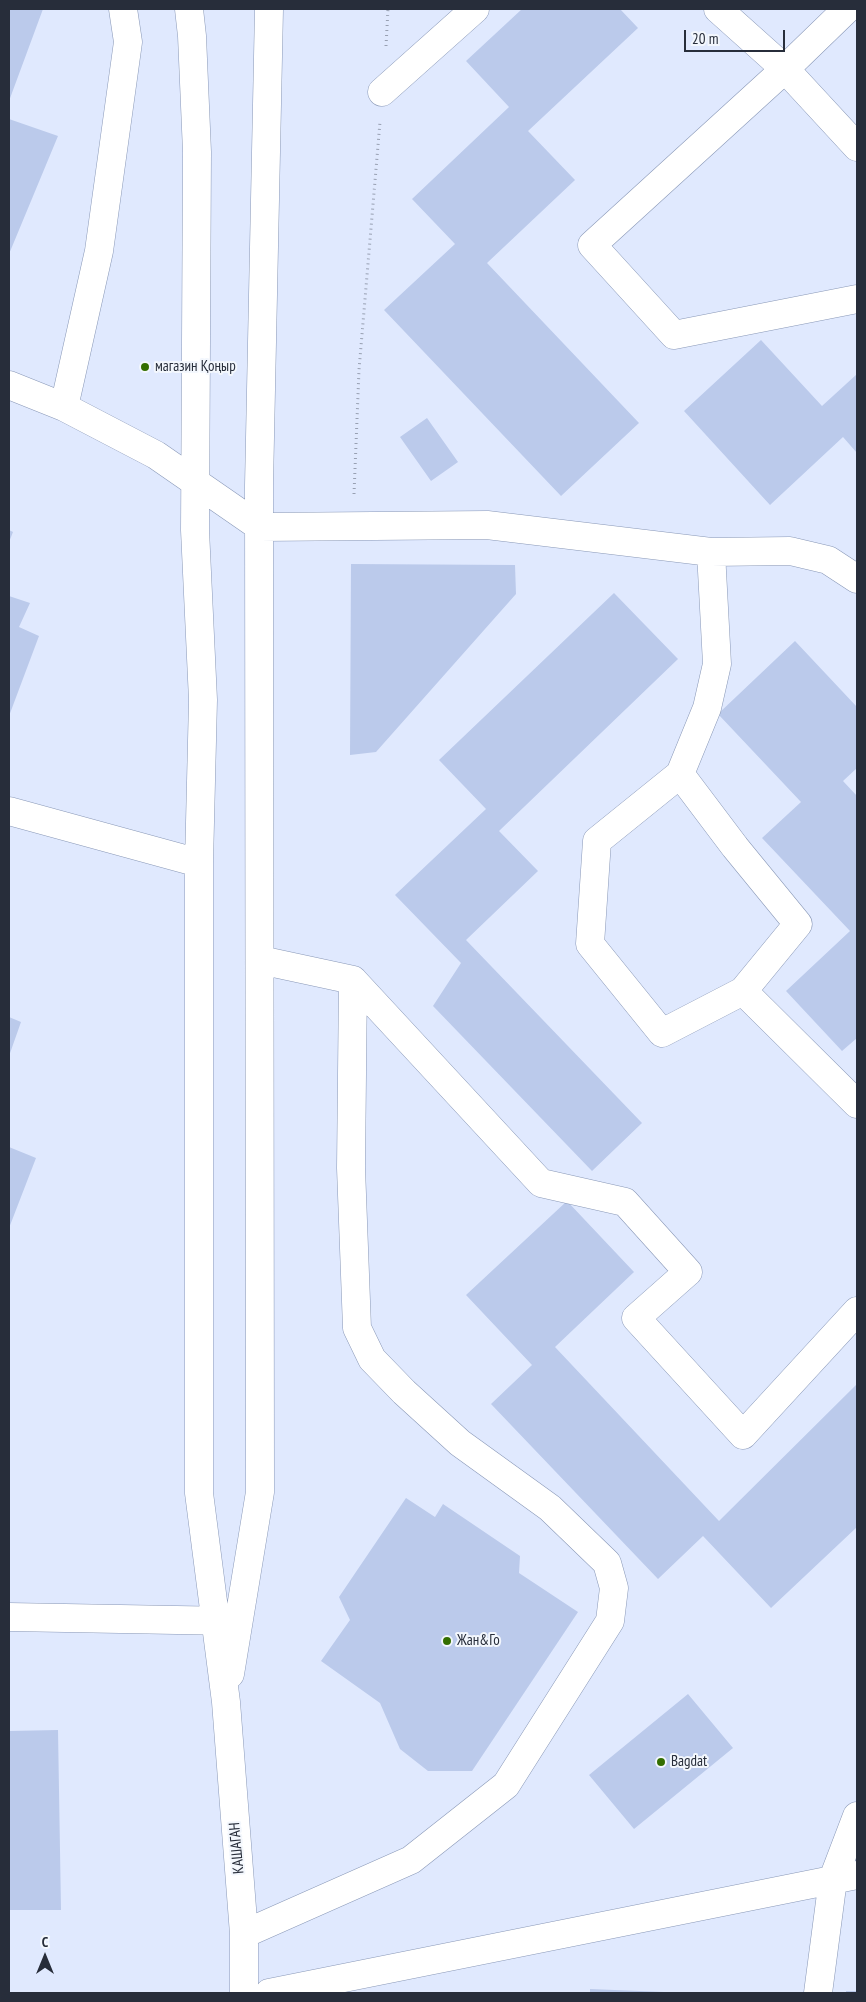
<!DOCTYPE html>
<html>
<head>
<meta charset="utf-8">
<style>
	body { margin:0 }
	#map { position:relative; width:866px; height:2002px; overflow:hidden; background:#e0e9fe; font-family:"PT Sans Narrow",sans-serif }
	canvas { display:block }
	.frame { position:absolute; inset:0; border:10px solid #272d3a; pointer-events:none }
	.north { position:absolute; left:20px; top:1932px; width:50px; height:50px; -webkit-text-stroke:4px #f3f7fd; paint-order:stroke; rotate:0deg; font-size:14px; font-weight:700; line-height:20px; text-align:center; color:#272d3a }
	.north::after { content:''; display:block; margin:auto; width:18px; height:22px; background:#272d3a; clip-path:polygon(50% 0,100% 100%,50% 72%,0 100%) }
	.scale { position:absolute; left:684px; top:30px; width:101px; height:22px; box-sizing:border-box; border:2px solid #272d3a; border-top:0; padding-left:6px; font-size:15px; line-height:18px; white-space:nowrap; color:#272d3a; -webkit-text-stroke:4px #f3f7fd; paint-order:stroke }
</style>
</head>
<body>
<div id="map">
<canvas width="866" height="2002"></canvas>
<div class="frame"></div>
<div class="north">С</div>
<div class="scale">20 m</div>
</div>
<script>
const context = document.querySelector('canvas').getContext('2d');
context.lineJoin = 'round';
function paint(path, color) { context.fillStyle = color; context.fill(path, 'evenodd'); }
const toPath = rows => new Path2D(rows.map(r => 'M' + r).join(''));
function strokePath(path, color, width, dash) { context.strokeStyle = color; context.lineWidth = width; context.lineCap = dash ? 'butt' : 'round'; context.setLineDash(dash || []); context.stroke(path); }
function label(font, color, halo, rows, align = 'center') {
  context.font = font + ' "PT Sans Narrow",sans-serif'; context.lineWidth = 4; context.setLineDash([]); context.textBaseline = 'middle'; context.strokeStyle = halo; context.fillStyle = color; for (const [text, x, y, turn = 0] of rows) {
    context.save(); context.translate(x, y); context.rotate((+turn || 0) * Math.PI / 180); context.textAlign = isNaN(turn) ? turn : align; if (halo) context.strokeText(text, 0, 0); context.fillText(text, 0, 0); context.restore();
  }
}
const building = toPath([
	[9,9,43,9,9,101],
	[522,9,620,9,638,28,528,131,575,180,487,263,639,423,561,496,384,310,455,244,412,199,509,107,466,61],
	[9,119,58,136,9,254],
	[761,340,822,406,857,374,857,453,843,437,770,505,684,411],
	[427,418,458,462,431,481,400,437],
	[9,530,13,532,9,542],
	[351,564,515,565,516,594,376,752,350,755],
	[614,593,678,659,499,831,538,871,466,940,642,1123,592,1171,433,1006,461,963,395,895,486,809,439,760],
	[9,596,30,603,19,627,39,636,9,716],
	[795,641,857,707,857,768,843,781,857,796,857,1038,842,1051,786,991,850,931,762,838,801,802,718,714],
	[9,1017,21,1022,9,1056],
	[9,1147,36,1158,9,1228],
	[567,1201,634,1272,555,1347,719,1521,857,1384,857,1527,771,1608,703,1536,658,1579,491,1404,532,1365,466,1295],
	[406,1498,435,1517,443,1504,520,1556,519,1573,578,1612,472,1771,428,1771,400,1749,380,1703,321,1661,350,1620,339,1597],
	[688,1694,733,1748,634,1829,589,1775],
	[58,1730,61,1910,9,1910,9,1731],
	[590,1989,664,1992,664,1993,590,1993],
	[846,1991,857,1991,857,1993,846,1993]
]);
const path = toPath([
	[386,46,388,9],
	[354,494,359,370,380,122]
]);
const minor = toPath([
	[189,9,192,36,197,152,195,530,203,700,199,863,199,1493,226,1702,244,1934,244,1993],
	[718,9,785,69,857,147],
	[847,9,785,69,592,245,674,335,857,299],
	[382,92,475,9],
	[9,385,64,407,156,455,260,527,487,525,711,552,790,551,828,560,857,579],
	[64,407,99,251,128,42,123,9],
	[680,774,735,847,798,924,743,991,662,1033,590,944,597,841,680,774],
	[680,774,707,708,717,664,711,552],
	[9,811,199,863],
	[260,960,353,980,541,1183,625,1202,688,1272,636,1318,743,1435,857,1311],
	[743,991,857,1104],
	[9,1617,232,1621],
	[230,1674,260,1492,259,485,269,9],
	[244,1934,411,1860,506,1785,610,1621,614,1588,607,1563,550,1508,460,1443,404,1392,372,1359,357,1328,351,1168,353,980],
	[269,1993,857,1875],
	[818,1993,833,1879,857,1816]
]);
const markers = [
	[145,367,5,"#336e00"],
	[447,1641,5,"#336e00"],
	[661,1762,5,"#336e00"]
];
const poiNames = [
	["магазин Қоңыр",155,367],
	["Жан&Го",457,1641],
	["Bagdat",671,1762]
];
const streetNames = [
	["КАШАГАН",237,1848,-95]
];
paint(building, '#bbcaeb');
strokePath(minor, '#8998b7', 29);
strokePath(path, '#98a0b2', 3, [1, 4]);
strokePath(minor, '#fff', 28);
for (const [x, y, r, color] of markers) { const dot = new Path2D(); dot.arc(x, y, r, 0, 2 * Math.PI); context.fillStyle = color; context.fill(dot); strokePath(dot, '#f3f7fd', 2); }
label('15px', '#272d3a', '#f3f7fd', poiNames, 'left');
label('15px', '#272d3a', '#f3f7fd', streetNames);
</script>
</body>
</html>
